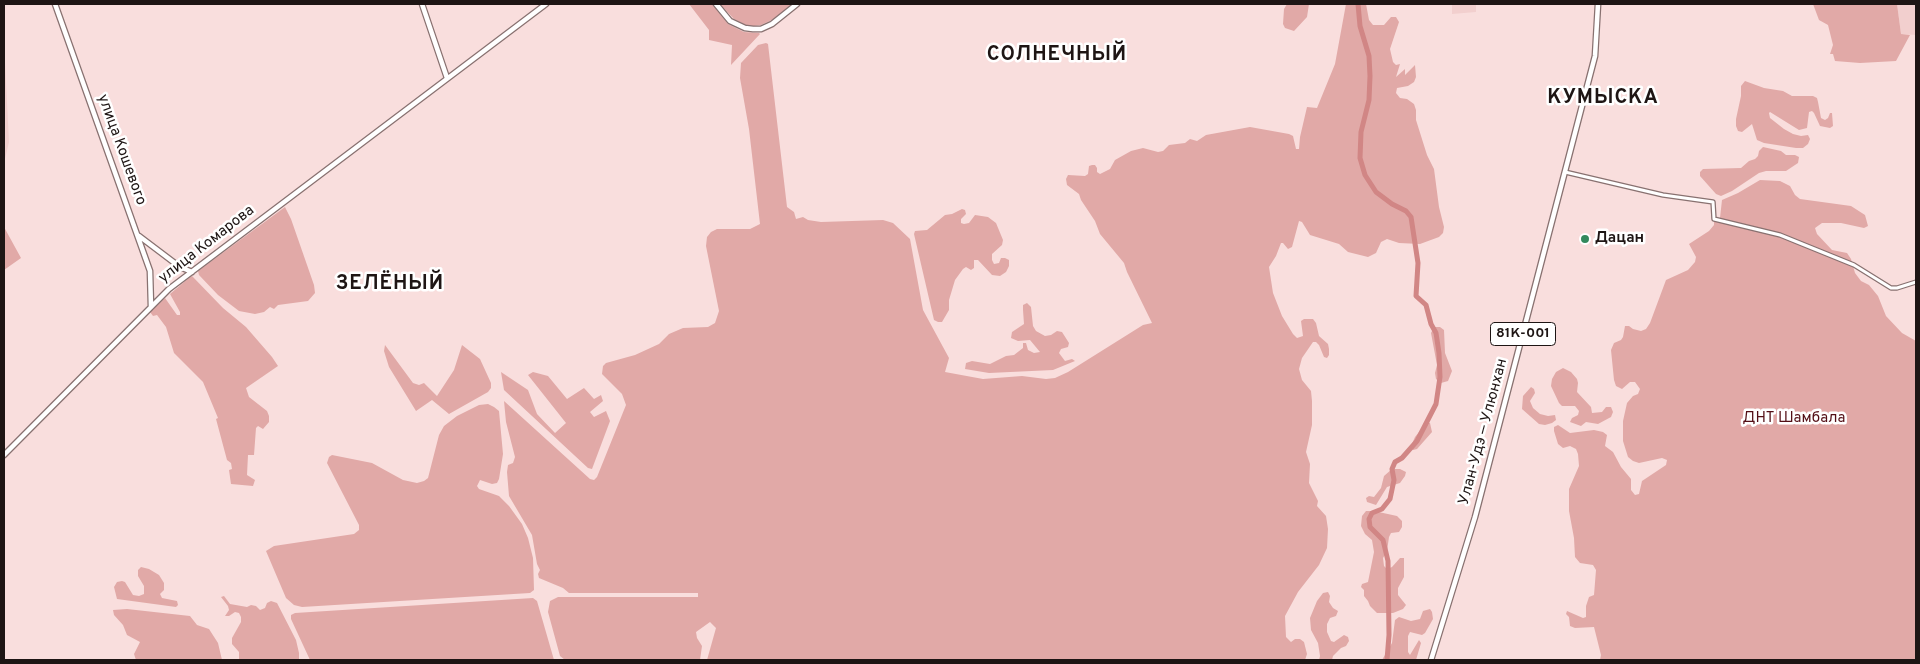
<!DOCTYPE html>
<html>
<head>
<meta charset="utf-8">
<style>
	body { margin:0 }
	#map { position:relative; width:1920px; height:664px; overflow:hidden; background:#f9dedd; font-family:Overpass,sans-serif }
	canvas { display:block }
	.frame { position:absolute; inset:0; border:5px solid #1e1514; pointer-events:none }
</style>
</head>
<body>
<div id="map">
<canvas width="1920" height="664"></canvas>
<div class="frame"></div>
</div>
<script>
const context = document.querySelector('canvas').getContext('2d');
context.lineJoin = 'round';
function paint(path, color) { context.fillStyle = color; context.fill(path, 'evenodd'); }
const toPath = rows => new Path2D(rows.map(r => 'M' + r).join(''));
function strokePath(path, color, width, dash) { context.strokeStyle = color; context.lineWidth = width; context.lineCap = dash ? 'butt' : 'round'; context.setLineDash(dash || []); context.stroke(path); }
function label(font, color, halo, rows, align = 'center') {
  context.font = font + ' Overpass,sans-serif'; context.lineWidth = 5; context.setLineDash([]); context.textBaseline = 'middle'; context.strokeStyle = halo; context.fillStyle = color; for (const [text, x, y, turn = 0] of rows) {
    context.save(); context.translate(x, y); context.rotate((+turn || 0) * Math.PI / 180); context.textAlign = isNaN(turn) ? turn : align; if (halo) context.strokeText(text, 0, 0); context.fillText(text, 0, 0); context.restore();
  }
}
const built = toPath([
	[1452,4,1476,4,1476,12,1452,14],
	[1897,4,1916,4,1916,35,1901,34],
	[4,42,9,142,4,163]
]);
const green = toPath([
	[689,4,712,4,728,24,744,32,759,33,760,34,731,65,732,45,709,40,709,30],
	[720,4,792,4,776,18,761,25,754,26,748,26,734,19],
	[1287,4,1309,4,1307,17,1294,31,1285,28,1283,24,1284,9],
	[1346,4,1366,4,1369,20,1373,25,1384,25,1391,17,1396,17,1399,22,1390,49,1393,62,1396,65,1400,64,1396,77,1405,69,1405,75,1415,65,1416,77,1414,82,1408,86,1397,88,1396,93,1400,98,1407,99,1414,104,1416,110,1416,120,1427,155,1434,169,1439,207,1444,227,1443,233,1439,237,1420,244,1399,243,1387,239,1381,242,1376,253,1368,257,1348,252,1339,244,1310,235,1302,222,1299,221,1292,247,1288,249,1283,243,1281,243,1276,256,1269,267,1273,293,1282,316,1293,334,1297,338,1303,336,1301,321,1304,319,1313,319,1316,323,1319,336,1328,344,1329,349,1329,355,1327,358,1324,357,1319,345,1316,342,1313,342,1302,358,1299,369,1302,380,1311,391,1312,401,1312,425,1306,452,1310,464,1309,483,1318,501,1317,506,1326,516,1328,529,1327,548,1319,565,1298,592,1285,616,1286,637,1291,642,1295,639,1300,639,1304,642,1307,654,1305,660,707,660,716,628,710,622,696,632,697,638,702,646,700,660,565,660,560,656,548,612,550,601,558,597,698,597,698,593,569,593,563,588,539,578,538,574,540,570,537,564,532,535,509,496,507,472,508,465,513,463,515,457,506,422,504,401,590,479,594,480,597,477,626,405,622,394,602,374,603,366,606,363,635,355,659,344,669,334,683,328,708,327,715,323,719,311,706,246,707,237,711,232,717,229,750,229,760,224,749,129,740,78,741,63,758,45,766,43,768,44,787,207,794,212,796,219,803,217,808,220,821,222,883,220,893,223,910,239,923,310,949,358,945,372,983,379,1022,376,1046,379,1055,378,1068,372,1143,325,1152,323,1127,272,1124,263,1100,234,1095,221,1081,200,1079,194,1067,185,1066,179,1068,175,1085,176,1088,174,1089,166,1092,165,1095,165,1097,168,1097,172,1100,174,1110,169,1115,160,1131,151,1143,148,1158,152,1163,151,1169,145,1185,143,1190,139,1197,141,1206,135,1250,127,1289,134,1293,136,1296,149,1299,149,1300,137,1307,107,1317,108,1335,64],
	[1813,4,1897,4,1901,34,1910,35,1896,61,1860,63,1835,61,1833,54,1830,54,1833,45,1828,25,1819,20],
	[1745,81,1764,88,1783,91,1792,96,1813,96,1817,98,1818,102,1821,118,1825,120,1828,118,1830,113,1832,113,1833,126,1830,128,1820,126,1814,113,1812,111,1809,112,1807,128,1799,130,1770,112,1769,113,1770,118,1784,129,1793,134,1801,136,1808,135,1810,139,1808,144,1803,148,1796,148,1764,143,1757,140,1752,124,1742,132,1738,131,1736,126,1736,119,1741,96,1741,86],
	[1763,147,1781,151,1786,155,1795,155,1799,157,1798,163,1786,171,1766,171,1759,173,1732,191,1721,196,1716,194,1700,176,1700,172,1703,169,1741,168,1749,161,1755,159,1758,156,1759,151],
	[1760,180,1780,181,1790,186,1795,195,1800,199,1851,206,1865,215,1868,226,1864,228,1841,223,1822,223,1815,228,1817,234,1832,250,1847,253,1851,259,1855,273,1861,281,1869,285,1878,296,1886,316,1902,333,1916,341,1916,660,1595,660,1600,660,1601,655,1594,627,1575,628,1570,626,1569,617,1566,614,1567,611,1583,618,1586,617,1586,606,1589,597,1594,595,1596,570,1593,565,1580,563,1575,557,1574,538,1569,511,1569,489,1579,466,1578,454,1576,449,1570,446,1563,448,1558,444,1554,431,1554,427,1558,425,1570,433,1594,430,1603,432,1607,435,1605,446,1613,452,1621,467,1631,479,1631,490,1635,495,1639,494,1642,481,1666,465,1667,460,1662,458,1639,463,1633,461,1628,457,1623,441,1623,421,1627,403,1633,396,1638,394,1640,389,1635,382,1630,382,1622,389,1616,386,1614,380,1611,350,1614,343,1621,340,1623,337,1625,326,1629,326,1633,329,1641,331,1646,329,1650,323,1666,280,1688,270,1695,262,1696,257,1689,244,1709,231,1714,225,1714,221,1717,221,1720,218,1722,200,1738,193],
	[285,207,291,219,314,285,315,293,308,301,278,305,274,309,270,307,264,312,255,314,239,311,218,295,199,275,198,271],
	[962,209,965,210,966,214,961,219,961,223,964,224,969,223,975,215,988,217,996,223,1003,240,1002,245,992,254,992,260,994,264,999,263,1001,258,1005,258,1009,260,1009,266,1006,272,1000,276,992,275,978,260,974,260,974,268,971,270,966,267,963,269,955,280,949,300,949,310,942,322,938,322,934,320,914,234,915,231,927,230,945,215,952,214],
	[4,227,21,258,4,270],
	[192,276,223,308,246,327,272,357,278,366,246,388,249,397,267,411,269,416,269,422,263,429,258,426,256,428,254,455,248,455,247,475,255,480,253,486,231,484,229,470,232,469,231,463,227,460,216,419,218,418,203,382,174,353,166,327,157,315,153,316,150,312,165,298,177,315,180,315,180,312,170,294,190,277],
	[1027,303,1031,307,1033,326,1036,331,1045,336,1051,335,1057,331,1062,332,1069,343,1068,347,1061,349,1059,353,1065,361,1072,359,1075,361,1053,370,989,373,965,369,966,363,972,361,990,364,1006,356,1014,355,1023,348,1023,343,1026,343,1028,350,1034,353,1040,352,1030,340,1018,341,1011,338,1012,332,1024,324,1023,310,1023,305],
	[1434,327,1440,327,1444,330,1445,353,1452,371,1448,381,1441,383,1436,379,1435,373,1437,365,1431,333],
	[385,345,413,383,419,385,424,383,437,396,454,370,462,345,480,359,491,383,491,388,488,392,449,414,432,400,416,411,389,367,384,351],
	[1563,368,1571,372,1577,379,1578,383,1577,392,1591,407,1592,413,1602,412,1606,407,1611,407,1613,412,1611,417,1598,424,1586,422,1581,426,1570,422,1572,418,1578,415,1579,411,1575,406,1562,406,1559,403,1551,386,1552,379,1556,372],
	[501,372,528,390,537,414,555,433,566,423,528,375,533,372,548,376,567,399,584,388,594,399,601,395,603,401,590,412,594,417,606,411,610,421,592,469,588,468,504,390],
	[1531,387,1534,389,1535,393,1530,401,1533,408,1540,414,1548,416,1555,415,1556,420,1552,423,1545,425,1539,424,1522,409,1523,396],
	[488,404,494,407,499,411,503,454,499,479,497,483,492,484,480,480,477,486,479,489,499,496,509,506,522,524,528,538,533,558,534,590,530,593,302,607,294,605,286,598,266,551,274,546,354,534,359,530,359,525,327,463,329,457,332,455,372,463,403,480,417,483,424,481,428,478,439,435,444,426,457,416,479,405],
	[1427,422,1430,423,1432,432,1417,449,1413,450,1411,446,1415,437],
	[1392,469,1400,469,1406,472,1405,476,1400,483,1387,487,1376,505,1367,502,1366,498,1369,496,1374,497,1381,488,1384,476],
	[1366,511,1374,511,1397,516,1402,521,1402,527,1399,532,1391,533,1389,537,1387,551,1383,558,1384,566,1387,569,1392,567,1400,558,1404,558,1404,577,1398,588,1398,595,1406,605,1403,609,1393,613,1377,613,1370,606,1368,601,1364,596,1364,590,1361,587,1362,584,1368,582,1374,552,1372,540,1365,534,1361,526,1362,516],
	[141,567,149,569,159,575,164,583,164,590,160,594,162,598,177,601,178,605,176,607,117,599,114,587,117,582,122,581,125,582,133,595,139,596,144,594,144,586,138,576,138,570],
	[1328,592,1330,596,1329,602,1333,608,1338,611,1336,616,1330,618,1327,624,1327,632,1331,641,1334,642,1344,635,1348,637,1349,641,1346,646,1341,648,1333,656,1332,660,1319,660,1320,656,1318,643,1311,630,1310,618,1317,601,1323,593],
	[224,596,230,604,247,607,251,605,256,606,260,610,265,608,267,603,271,601,277,603,296,640,299,653,299,660,239,660,239,652,232,644,232,638,241,622,241,617,239,613,235,612,229,616,225,616,229,610,228,606,221,597],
	[533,598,537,601,554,660,310,660,291,619,291,615,295,613],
	[127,609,190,616,197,625,209,629,218,643,222,660,136,660,134,654,140,642,127,635,123,625,114,615,113,610],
	[1430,609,1432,612,1433,619,1425,633,1422,635,1410,632,1408,636,1408,652,1410,655,1419,640,1421,643,1416,660,1382,660,1392,643,1395,620,1399,617,1411,621,1420,619,1423,611]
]);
const river = toPath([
	[1358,4,1360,26,1369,56,1370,76,1369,100,1361,132,1360,158,1365,175,1376,192,1392,204,1406,211,1411,217,1418,263,1416,296,1426,305,1431,324,1436,333,1439,353,1440,377,1436,404,1417,441,1402,458,1395,462,1392,469,1394,480,1390,499,1382,509,1372,513,1369,519,1370,527,1383,540,1388,561,1389,635,1387,660]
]);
const minor = toPath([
	[1565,172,1663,195,1713,202,1714,219,1780,235,1854,265,1891,288,1897,288,1916,282]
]);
const major = toPath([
	[55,4,150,271,151,307],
	[422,4,447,78],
	[716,4,730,21,745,28,753,29,761,29,772,24,797,4],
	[139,236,180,267,192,272],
	[4,455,169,289,546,4],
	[1431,660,1475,517,1595,56,1598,4]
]);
const markers = [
	[1585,239,5,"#33895d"]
];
const shields = [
	[1523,334,65]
];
const shieldNames = [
	["81К-001",1523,334]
];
const streetNames = [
	["улица Кошевого",121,150,70],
	["улица Комарова",207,245,-38],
	["Улан-Удэ — Улюнхан",1484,432,-75]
];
const poiNames = [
	["Дацан",1595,239]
];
const parkNames = [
	["ДНТ Шамбала",1794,419]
];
const districtNames = [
	["СОЛНЕЧНЫЙ",1057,56],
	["КУМЫСКА",1603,99],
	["ЗЕЛЁНЫЙ",390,285]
];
paint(built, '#f2cfce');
paint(green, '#e1a9a7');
strokePath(river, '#d18685', 5);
strokePath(minor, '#887170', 5.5);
strokePath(major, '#887170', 7);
strokePath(minor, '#fff', 3);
strokePath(major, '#fff', 4.5);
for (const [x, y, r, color] of markers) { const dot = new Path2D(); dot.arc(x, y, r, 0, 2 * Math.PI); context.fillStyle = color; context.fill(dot); strokePath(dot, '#fff', 2); }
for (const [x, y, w] of shields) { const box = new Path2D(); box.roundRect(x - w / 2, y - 11.5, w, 23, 4); context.fillStyle = '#fff'; context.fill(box); strokePath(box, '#1e1514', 1); }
label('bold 14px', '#1e1514', null, shieldNames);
label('15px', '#1e1514', '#fff', streetNames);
label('bold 15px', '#1e1514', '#fff', poiNames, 'left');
label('15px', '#530f16', '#fff', parkNames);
context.letterSpacing = '1px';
label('bold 20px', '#1e1514', '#fff', districtNames);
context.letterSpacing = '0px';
</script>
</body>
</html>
